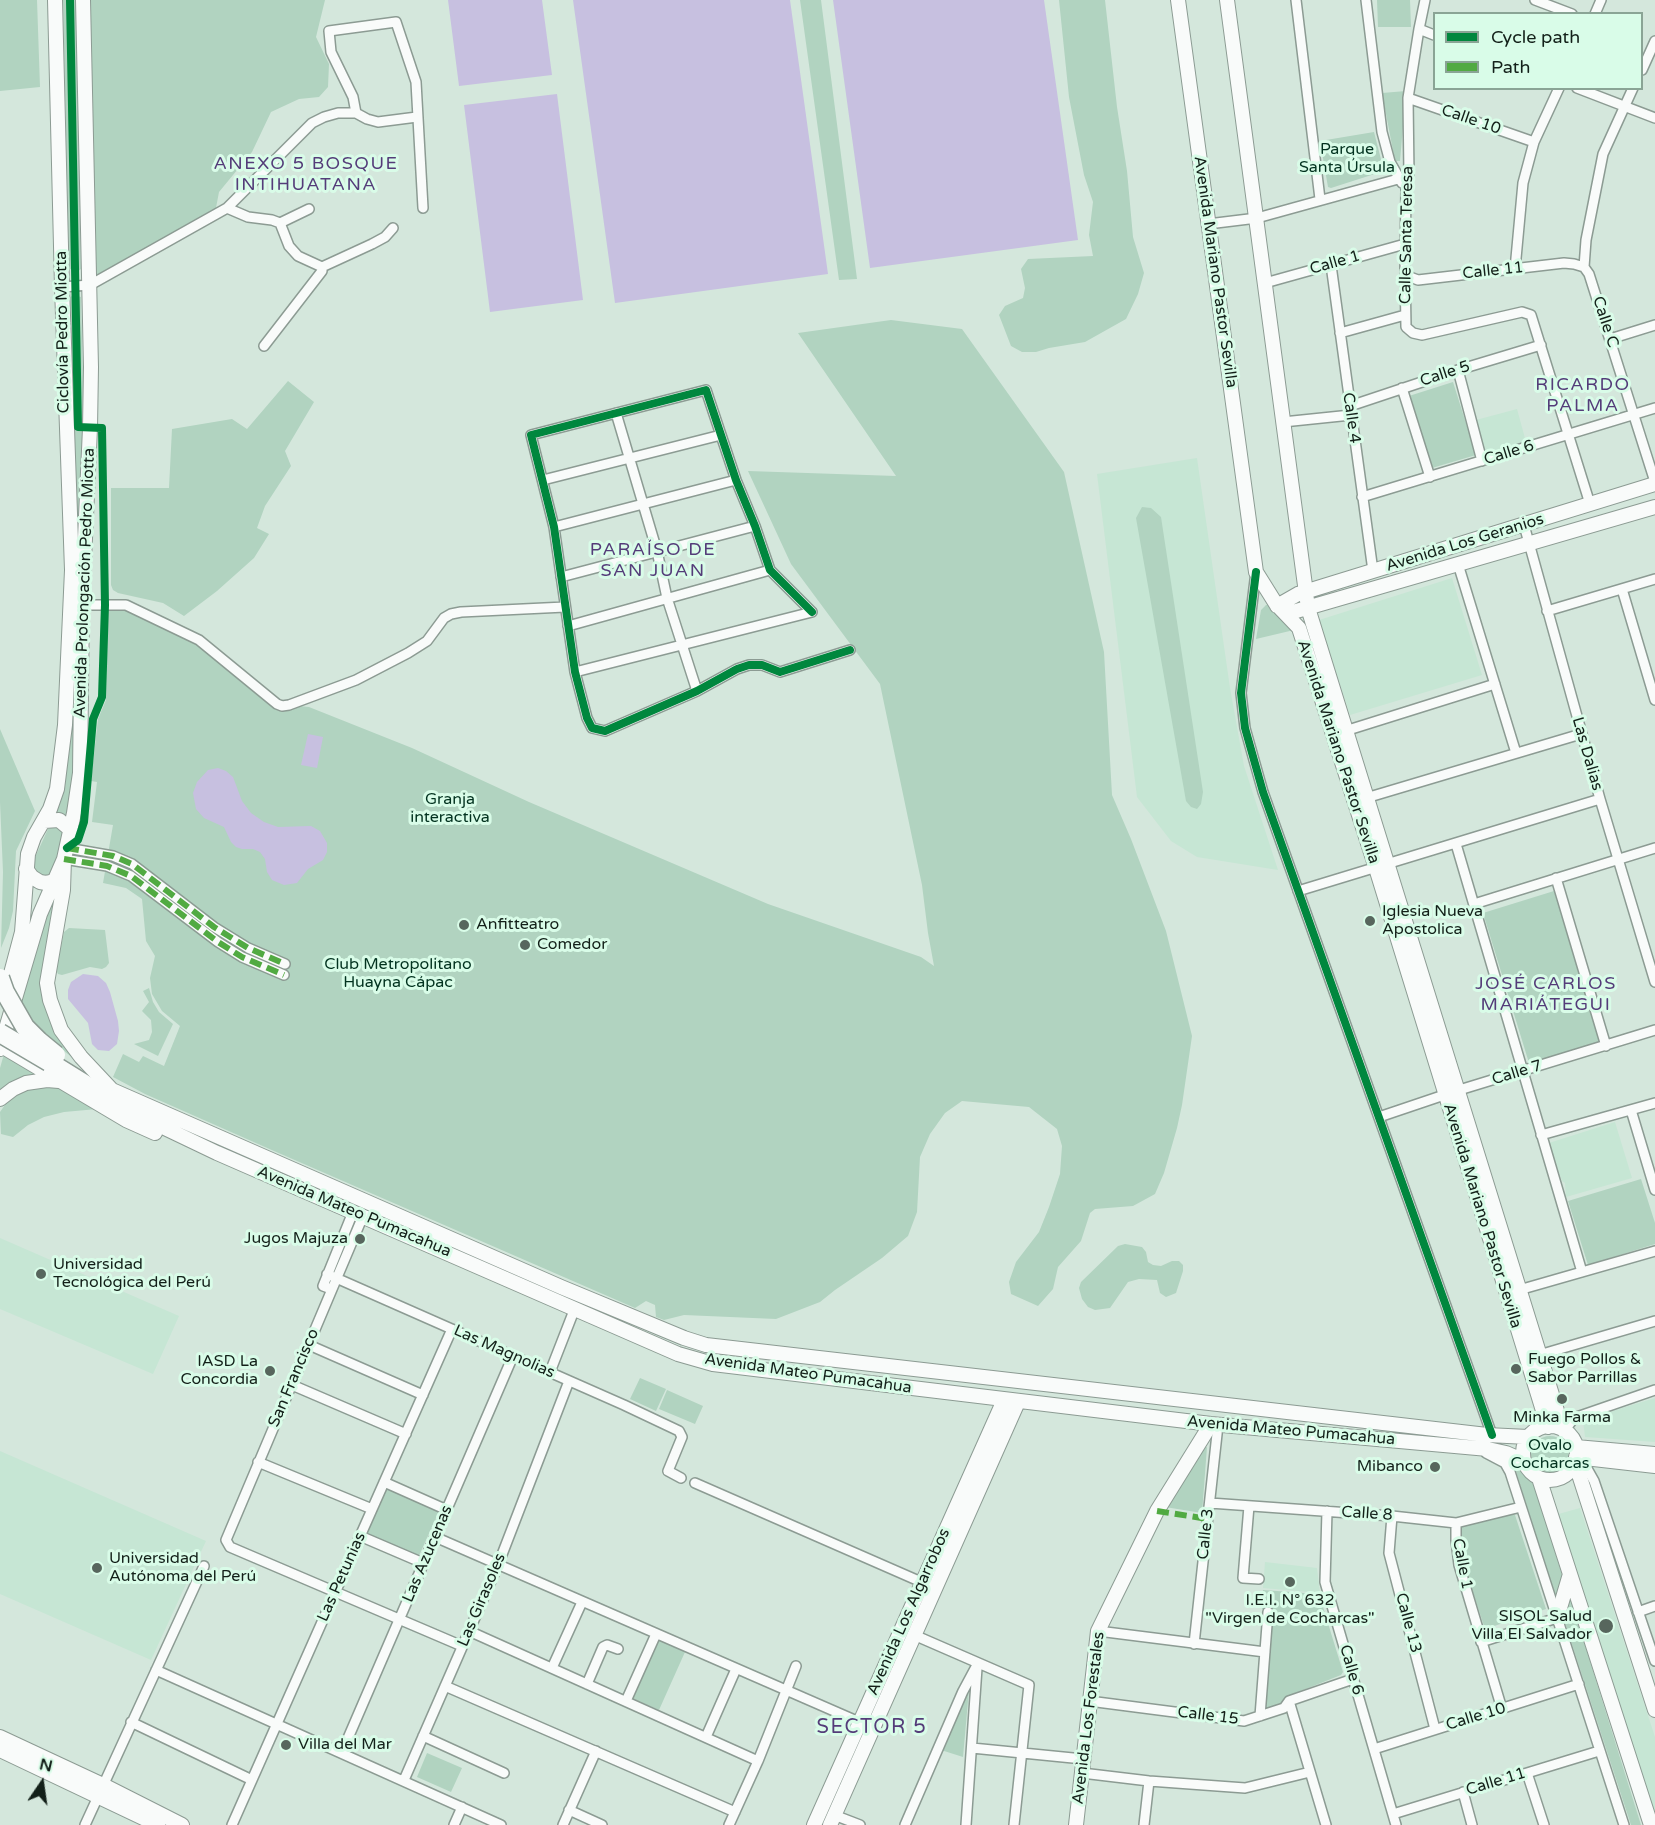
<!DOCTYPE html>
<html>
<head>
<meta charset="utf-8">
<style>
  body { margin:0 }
  #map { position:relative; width:1655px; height:1825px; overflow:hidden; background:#d4e7dc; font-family:"Varela Round",sans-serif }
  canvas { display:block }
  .legend { position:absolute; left:1433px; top:12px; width:210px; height:78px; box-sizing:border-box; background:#d9fce8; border:2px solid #8aa495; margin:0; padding:8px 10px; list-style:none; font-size:18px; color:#132019 }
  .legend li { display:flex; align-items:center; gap:12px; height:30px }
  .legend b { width:30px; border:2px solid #8aa495 }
  .north { position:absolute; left:12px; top:1753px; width:60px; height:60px; -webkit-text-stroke:4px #d9fce8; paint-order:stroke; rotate:13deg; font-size:16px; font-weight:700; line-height:24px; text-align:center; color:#132019 }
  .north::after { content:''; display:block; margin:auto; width:21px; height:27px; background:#132019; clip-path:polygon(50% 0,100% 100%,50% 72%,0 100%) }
</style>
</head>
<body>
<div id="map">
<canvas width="1655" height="1825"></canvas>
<ul class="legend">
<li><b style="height:8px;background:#00873e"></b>Cycle path</li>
<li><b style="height:8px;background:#51aa42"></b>Path</li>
</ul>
<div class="north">N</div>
</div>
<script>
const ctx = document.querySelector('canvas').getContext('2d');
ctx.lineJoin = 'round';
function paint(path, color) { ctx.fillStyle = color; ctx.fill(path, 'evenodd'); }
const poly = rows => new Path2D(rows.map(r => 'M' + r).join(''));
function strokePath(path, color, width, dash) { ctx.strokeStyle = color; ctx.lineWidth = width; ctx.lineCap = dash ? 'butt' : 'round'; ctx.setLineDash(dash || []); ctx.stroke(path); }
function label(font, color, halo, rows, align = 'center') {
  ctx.font = font + ' "Varela Round",sans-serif'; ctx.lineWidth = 6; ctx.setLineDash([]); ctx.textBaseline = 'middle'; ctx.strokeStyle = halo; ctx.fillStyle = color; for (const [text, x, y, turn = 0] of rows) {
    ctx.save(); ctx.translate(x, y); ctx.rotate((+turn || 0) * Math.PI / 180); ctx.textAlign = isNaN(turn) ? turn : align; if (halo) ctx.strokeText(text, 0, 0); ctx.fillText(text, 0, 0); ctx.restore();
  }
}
const built = poly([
  [1517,409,1526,442,1485,453,1476,420],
  [1197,458,1230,688,1244,766,1278,870,1197,857,1171,841,1137,797,1097,474],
  [1452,578,1482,675,1350,715,1319,620],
  [1615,1122,1632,1178,1566,1197,1565,1183,1562,1181,1549,1143],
  [0,1238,179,1316,153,1374,0,1309],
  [1655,1398,1655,1442,1585,1437,1583,1420],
  [0,1451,206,1541,151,1660,0,1594],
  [1580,1508,1655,1737,1655,1814,1555,1515],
  [1265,1562,1317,1568,1320,1593,1263,1588]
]);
const green = poly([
  [0,0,37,0,40,87,0,91],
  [63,0,76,0,81,269,76,273,69,268],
  [90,0,325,0,316,37,329,64,328,87,319,97,299,99,271,112,252,152,219,192,215,213,95,278],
  [800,0,821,0,857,279,839,280],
  [1059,0,1105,0,1117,107,1127,171,1133,237,1144,273,1138,294,1126,319,1085,342,1049,348,1036,352,1022,352,1011,346,999,315,1005,306,1023,298,1025,288,1021,269,1028,259,1093,256,1089,235,1093,202,1084,175,1069,97],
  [1377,0,1410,0,1411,27,1378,27],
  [1406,91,1400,161,1395,161,1382,93],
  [1374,132,1384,171,1331,188,1328,187,1320,141],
  [74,295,81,297,84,424,77,594,70,297],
  [891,320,962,329,1064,472,1104,652,1112,795,1131,839,1166,931,1192,1036,1182,1105,1177,1128,1164,1173,1155,1194,1133,1206,1095,1209,1090,1213,1081,1241,1058,1267,1053,1289,1038,1306,1011,1294,1009,1282,1016,1262,1039,1232,1049,1207,1060,1174,1062,1146,1057,1129,1029,1107,962,1101,945,1113,930,1134,920,1157,917,1212,908,1236,882,1258,835,1290,820,1302,776,1319,684,1315,664,1320,656,1317,655,1305,646,1301,635,1308,274,1151,145,1094,113,1077,123,1054,139,1062,143,1056,164,1066,180,1026,162,1011,152,994,150,978,155,956,146,941,142,899,126,888,103,883,113,825,92,822,97,782,91,781,98,719,106,700,107,608,124,609,195,642,270,703,309,707,412,748,529,802,768,904,921,957,934,966,928,933,922,885,880,684,791,564,748,471,896,476,798,333],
  [288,381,314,402,285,451,291,466,265,506,257,528,269,534,254,558,217,591,184,616,163,603,118,593,113,590,111,585,111,488,169,488,172,429,232,419,247,429],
  [1453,382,1476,455,1432,468,1409,396],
  [1142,507,1151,508,1161,517,1203,792,1201,804,1197,809,1191,807,1186,801,1136,518],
  [1266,605,1269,605,1294,630,1256,639,1261,610],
  [76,644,74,774,69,817,56,813,65,788,70,703],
  [0,729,35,811,16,851,13,911,9,928,1,948,3,872,0,802],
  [56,826,62,829,65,838,52,873,42,877,36,874,32,864,48,829],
  [1554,891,1600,1042,1529,1063,1483,913],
  [50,905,53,907,43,977,74,1059,33,1026,19,999],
  [69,928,105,930,109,963,106,967,102,969,90,967,62,975,58,974,56,970,64,932],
  [149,988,153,1002,159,1012,173,1024,158,1056,134,1044,149,1040,152,1032,151,1020,142,1011,149,1002,143,991],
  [4,1054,42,1075,0,1091,0,1068],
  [47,1085,63,1088,97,1109,64,1112,44,1117,28,1125,13,1137,1,1134,0,1112,9,1099,34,1086],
  [1641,1179,1655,1223,1655,1244,1588,1265,1568,1201],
  [1125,1244,1142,1247,1146,1252,1148,1262,1153,1265,1161,1266,1172,1261,1179,1261,1183,1265,1183,1271,1176,1293,1166,1297,1160,1293,1157,1280,1139,1279,1128,1282,1110,1308,1095,1310,1088,1307,1082,1299,1079,1288,1081,1282,1118,1246],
  [640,1378,666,1389,656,1411,630,1399],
  [667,1390,703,1406,695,1424,659,1409],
  '1531 1455a19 19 0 1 1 38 0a19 19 0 1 1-38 0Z',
  [1207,1447,1202,1513,1165,1507,1202,1448],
  [1514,1465,1529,1477,1535,1486,1562,1575,1557,1604],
  [387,1486,440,1509,418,1558,365,1535],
  [1509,1512,1515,1515,1546,1609,1485,1629,1463,1562,1460,1526],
  [1263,1590,1319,1594,1343,1672,1341,1675,1288,1696,1282,1706,1266,1709,1273,1610,1262,1609],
  [1570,1597,1641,1825,1631,1825,1564,1620],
  [656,1638,685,1652,659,1710,629,1697],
  [969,1690,963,1757,941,1750],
  [427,1753,462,1768,451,1792,417,1777]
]);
const water = poly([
  [448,0,542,0,552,75,459,86],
  [573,0,790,0,828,274,615,303],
  [833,0,1044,0,1078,240,870,268],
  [557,94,583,300,490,312,464,105],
  [308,734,323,737,317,768,301,765],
  [218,768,226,771,233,777,242,801,251,813,264,822,278,827,311,826,320,831,327,843,327,852,323,860,308,869,297,883,284,885,272,880,267,872,265,859,260,852,253,849,242,849,236,847,231,842,224,827,204,818,196,809,193,793,197,782,208,770],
  [83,974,98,976,106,983,110,992,118,1021,119,1031,117,1044,109,1051,98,1050,92,1044,88,1023,68,999,68,990,71,982]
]);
const street = poly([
  [1296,0,1320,199],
  [1366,0,1382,132,1390,162,1402,183],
  [1425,0,1419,29,1408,98,1409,176,1406,190,1405,270,1406,327,1413,333,1422,335,1522,312,1531,315,1590,504],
  [1535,0,1572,14],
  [1595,14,1601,0],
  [1419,29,1434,35],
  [1642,70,1655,41],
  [1577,88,1655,118],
  [1408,98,1534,142],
  [356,113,353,97,331,52,329,31,396,22,416,82,423,208],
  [227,208,248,217,272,220,280,223,289,246,298,256,322,267],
  [280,223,309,209],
  [1208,224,1257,218,1409,176],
  [1331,265,1373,571],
  [1584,267,1589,274,1655,482],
  [1584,267,1586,240,1603,154,1633,88],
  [1515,269,1523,183,1534,142,1559,88],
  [1405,270,1410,277,1418,280,1564,263,1574,264,1584,267],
  [1265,283,1405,244],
  [62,287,90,285,227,208,312,123,324,117,338,113,356,113,367,119,378,122,417,117],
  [1340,333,1405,315],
  [1610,339,1655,325],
  [264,346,322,271,322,267,372,244,385,237,393,228],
  [1458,370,1482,461],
  [1402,388,1430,477],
  [1350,406,1458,370,1541,345],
  [616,413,657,551,667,598,697,691],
  [1283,422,1351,415],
  [543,480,721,435],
  [1362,497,1655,408],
  [1524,525,1600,799,1655,982],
  [554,527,736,480],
  [1458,564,1516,753],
  [1256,572,1241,693,1245,728,1263,792,1492,1435],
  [561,577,755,526],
  [1622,589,1655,700],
  [82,605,126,605,199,640,277,704,282,706,289,705,356,680,408,653,427,641,444,618,451,614,461,612,565,607],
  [1547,611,1655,579],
  [812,612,770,570,755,526,736,480,706,390,531,435,554,527,575,672,587,718,592,728,605,731,697,691,737,669,749,665,762,665,780,672,850,650],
  [568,626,770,570],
  [575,672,812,612],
  [1345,731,1495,684],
  [1366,798,1581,734],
  [1456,844,1582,1272],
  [67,848,113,856,132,864,214,927,248,948,285,964],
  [64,859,107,866,131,876,218,942,242,957,284,975],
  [1556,878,1606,1046],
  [1298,891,1600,799],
  [1474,904,1655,848],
  [1631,1110,1655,1190],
  [1379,1117,1456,1091,1655,1030],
  [1541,1135,1655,1103],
  [363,1216,226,1540,230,1547,462,1646],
  [327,1274,624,1405,679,1431,682,1437,668,1471,681,1478],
  [331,1289,323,1286,353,1212],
  [1519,1290,1655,1251],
  [309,1345,423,1395],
  [1539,1355,1655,1321],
  [550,1372,575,1308],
  [292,1385,406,1434],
  [1564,1431,1574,1418,1655,1390],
  [1486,1453,1505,1463,1510,1472,1624,1825],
  [1576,1459,1585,1465,1594,1481,1655,1661],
  [258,1462,372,1509],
  [384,1482,447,1510],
  [695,1483,935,1588],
  [1210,1503,1392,1516,1456,1523,1521,1507],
  [1249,1506,1243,1578,1259,1579],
  [1327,1511,1325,1582,1396,1825],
  [1392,1516,1389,1553,1435,1729],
  [1456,1523,1456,1540,1459,1565,1502,1709],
  [360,1536,423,1563],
  [435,1537,873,1728],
  [1638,1612,1655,1606],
  [469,1631,758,1761],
  [1098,1631,1265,1652],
  [914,1635,1029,1685,1014,1825],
  [1481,1642,1557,1618],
  [1194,1644,1218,1425],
  [552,1668,582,1602],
  [156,1670,501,1825],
  [587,1684,603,1647,607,1645,618,1649],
  [445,1686,735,1812],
  [626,1701,656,1634],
  [1089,1701,1244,1721,1284,1708,1289,1701,1353,1679],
  [1289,1701,1326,1825],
  [1260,1716,1268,1612],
  [131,1722,252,1780],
  [423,1736,504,1773],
  [706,1737,736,1669],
  [972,1748,1083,1759],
  [1374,1749,1579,1684],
  [342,1752,513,1356],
  [1082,1773,1149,1781,1245,1788,1310,1772],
  [1527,1773,1544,1825],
  [404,1780,498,1565,569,1381],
  [1463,1792,1472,1825],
  [569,1810,602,1825],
  [1393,1814,1599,1751],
  [834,1815,860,1825],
  [85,1825,204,1566],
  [232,1825,452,1329],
  [454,1825,462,1807],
  [563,1825,596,1751],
  [729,1825,758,1761,796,1666],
  [905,1825,963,1691,978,1663],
  [966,1825,977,1668],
  [1144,1825,1149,1781]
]);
const secondary = poly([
  [1178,0,1256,572,1276,604,1299,628,1376,868,1548,1427],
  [1227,0,1308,608,1563,1430],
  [1277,606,1298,594,1655,484],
  [1286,614,1655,507],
  [44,821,59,820,71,830],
  [64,859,63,890,47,983,50,1000,61,1030,81,1057,112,1090,561,1287,684,1338,706,1345,1487,1435,1528,1437],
  [26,869,32,877,40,882,46,883,54,881],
  [5,996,22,932,28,854,34,837,50,809,57,789,65,725,72,570,62,287,55,0],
  [0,1045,126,1120,155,1133],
  [0,1049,40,914,64,859,74,813,80,773,82,605,90,428,91,367,83,0],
  [107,1098,148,1120,217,1153,678,1354,713,1364,1211,1424,1488,1449,1506,1453,1524,1461],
  [0,1099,13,1089,26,1083,47,1080,59,1081],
  '1523 1453a27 27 0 1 1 54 0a27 27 0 1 1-54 0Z',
  [1576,1447,1655,1454],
  [1576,1457,1655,1466],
  [1575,1462,1655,1710],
  [1539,1478,1651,1825],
  [1557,1618,1570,1574],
  [0,1737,103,1785,182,1825],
  [0,1750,158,1825],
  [814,1825,1004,1400],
  [830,1825,1018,1402],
  [1076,1825,1098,1631,1157,1511,1211,1424]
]);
const highway = poly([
  [49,1062,107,1098]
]);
const highwayBridge = poly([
  [0,978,5,992,25,1027,39,1041,56,1055],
  [0,1033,49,1062]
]);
const quiet = poly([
  [67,848,113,856,132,864,214,927,248,948,285,964],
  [64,859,107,866,131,876,218,942,242,957,284,975],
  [1157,1511,1208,1519]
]);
const cycleway = poly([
  [1256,572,1241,693,1245,728,1263,792,1492,1435],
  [812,612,770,570,755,526,736,480,706,390,531,435,554,527,575,672,587,718,592,728,605,731,697,691,737,669,749,665,762,665,780,672,850,650],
  [67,848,78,840,84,822,93,719,102,697,105,605,102,428,78,427,70,0]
]);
const markers = [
  [1370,921,6,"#57665d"],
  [464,925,6,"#57665d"],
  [525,945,6,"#57665d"],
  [360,1239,6,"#57665d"],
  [41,1274,6,"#57665d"],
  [1516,1369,6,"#57665d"],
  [270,1371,6,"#57665d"],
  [1562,1399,6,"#57665d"],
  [1435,1467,6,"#57665d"],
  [97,1568,6,"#57665d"],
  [1290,1582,6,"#57665d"],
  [1606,1626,8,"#57665d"],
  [286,1745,6,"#57665d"]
];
const streetNames = [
  ["Calle 10",1471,120,19],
  ["Calle Santa Teresa",1407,235,-89],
  ["Calle 1",1335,263,-16],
  ["Calle 11",1493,271,-6],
  ["Avenida Mariano Pastor Sevilla",1215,272,82],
  ["Calle C",1605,322,72],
  ["Ciclovía Pedro Miotta",63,332,-91],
  ["Calle 5",1445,374,-18],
  ["Calle 4",1351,418,82],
  ["Calle 6",1509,453,-17],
  ["Avenida Los Geranios",1465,543,-17],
  ["Avenida Prolongación Pedro Miotta",85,583,-88],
  ["Avenida Mariano Pastor Sevilla",1338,752,72],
  ["Las Dalias",1587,754,74],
  ["Calle 7",1517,1073,-17],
  ["Avenida Mateo Pumacahua",354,1212,23],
  ["Avenida Mariano Pastor Sevilla",1482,1216,73],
  ["Las Magnolias",504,1352,24],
  ["Avenida Mateo Pumacahua",808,1374,8],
  ["San Francisco",294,1378,-67],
  ["Avenida Mateo Pumacahua",1291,1431,5],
  ["Calle 8",1367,1514,4],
  ["Calle 3",1206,1534,-84],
  ["Las Azucenas",428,1554,-67],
  ["Calle 1",1462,1564,79],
  ["Las Petunias",342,1577,-66],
  ["Las Girasoles",482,1600,-67],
  ["Avenida Los Algarrobos",909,1612,-66],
  ["Calle 13",1408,1623,75],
  ["Calle 6",1351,1670,74],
  ["Calle 15",1208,1716,7],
  ["Calle 10",1476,1717,-17],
  ["Avenida Los Forestales",1089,1718,-83],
  ["Calle 11",1496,1782,-17]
];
const parkNames = [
  ["Parque",1347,150],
  ["Santa Úrsula",1347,168],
  ["Granja",450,800],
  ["interactiva",450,818],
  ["Club Metropolitano",398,965],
  ["Huayna Cápac",398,983],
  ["Ovalo",1550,1446],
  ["Cocharcas",1550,1464]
];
const poiNames = [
  ["Iglesia Nueva",1382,912],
  ["Apostolica",1382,930],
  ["Anfitteatro",476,925],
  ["Comedor",537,945],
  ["Jugos Majuza",348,1239,"right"],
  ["Universidad",53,1265],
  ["Tecnológica del Perú",53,1283],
  ["Fuego Pollos &",1528,1360],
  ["Sabor Parrillas",1528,1378],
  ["IASD La",258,1362,"right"],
  ["Concordia",258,1380,"right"],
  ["Minka Farma",1562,1418,"center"],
  ["Mibanco",1423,1467,"right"],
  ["Universidad",109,1559],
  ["Autónoma del Perú",109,1577],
  ["I.E.I. N° 632",1290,1601,"center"],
  ["\"Virgen de Cocharcas\"",1290,1619,"center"],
  ["SISOL Salud",1592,1617,"right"],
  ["Villa El Salvador",1592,1635,"right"],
  ["Villa del Mar",298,1745]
];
const neighbourhoodNames = [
  ["ANEXO 5 BOSQUE",306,164],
  ["INTIHUATANA",306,185],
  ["RICARDO",1583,385],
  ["PALMA",1583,406],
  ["PARAÍSO DE",653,550],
  ["SAN JUAN",653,571],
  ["JOSÉ CARLOS",1546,984],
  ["MARIÁTEGUI",1546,1005]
];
const quarterNames = [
  ["SECTOR 5",872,1728]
];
paint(built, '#c6e6d4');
paint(green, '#b1d3c0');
paint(water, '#c7c0e0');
strokePath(street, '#8c9b93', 12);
strokePath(secondary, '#8c9b93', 16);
strokePath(highway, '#8c9b93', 21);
strokePath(street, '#f9fbfa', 9);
strokePath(secondary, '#f9fbfa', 14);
strokePath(highway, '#f9fbfa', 18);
strokePath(highwayBridge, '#8c9b93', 21, []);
strokePath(highwayBridge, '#f9fbfa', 18);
strokePath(quiet, '#51aa42', 6, [12, 6]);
strokePath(cycleway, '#00873e', 8);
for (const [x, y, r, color] of markers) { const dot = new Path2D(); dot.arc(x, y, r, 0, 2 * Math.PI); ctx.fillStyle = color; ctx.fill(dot); strokePath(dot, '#d9fce8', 2); }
label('16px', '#132019', '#d9fce8', streetNames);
label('16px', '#02321f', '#d9fce8', parkNames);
label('16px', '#132019', '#d9fce8', poiNames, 'left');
ctx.letterSpacing = '1.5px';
label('18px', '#543c79', '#d9fce8', neighbourhoodNames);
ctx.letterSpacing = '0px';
ctx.letterSpacing = '1.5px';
label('20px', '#543c79', '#d9fce8', quarterNames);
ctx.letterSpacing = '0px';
</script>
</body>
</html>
